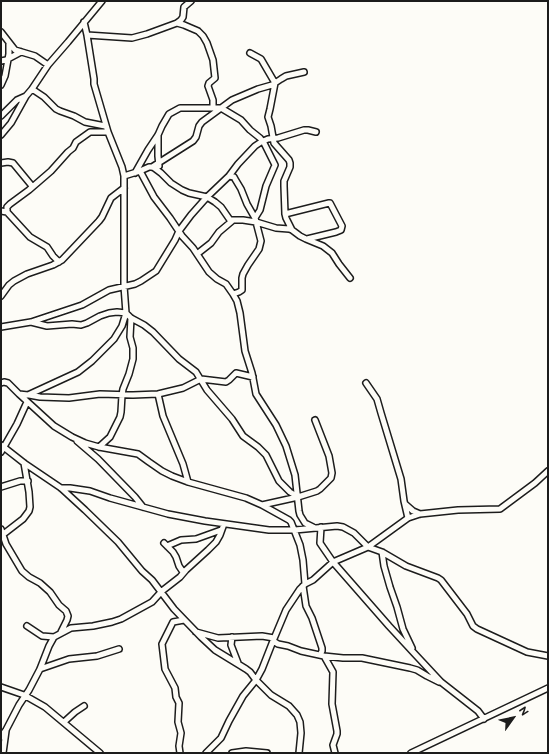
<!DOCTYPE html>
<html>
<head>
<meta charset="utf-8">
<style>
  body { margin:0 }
  #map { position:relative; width:549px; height:754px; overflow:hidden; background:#fdfcf7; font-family:"Balsamiq Sans",sans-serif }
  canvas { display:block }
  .frame { position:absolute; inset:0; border:2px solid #1c1c1c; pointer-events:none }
  .north { position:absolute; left:493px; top:698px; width:40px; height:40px; -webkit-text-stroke:3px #fdfcf7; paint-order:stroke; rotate:57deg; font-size:11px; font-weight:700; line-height:16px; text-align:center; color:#1c1c1c }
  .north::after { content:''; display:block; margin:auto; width:14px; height:18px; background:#1c1c1c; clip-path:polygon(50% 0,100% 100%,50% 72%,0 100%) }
</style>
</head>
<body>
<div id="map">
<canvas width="549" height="754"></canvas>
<div class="frame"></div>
<div class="north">N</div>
</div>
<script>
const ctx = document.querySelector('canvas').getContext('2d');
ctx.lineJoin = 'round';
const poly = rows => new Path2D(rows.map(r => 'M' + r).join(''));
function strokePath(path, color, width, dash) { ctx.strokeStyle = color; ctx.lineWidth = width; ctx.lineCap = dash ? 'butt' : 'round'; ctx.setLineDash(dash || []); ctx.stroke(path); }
const minor = poly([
  [177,23,181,20,183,17,184,7,191,1],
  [1,32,15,50,35,56,48,65],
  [87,35,132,38,147,34,177,23,184,25,198,31,203,36,207,43,213,60,215,78,209,83,208,86,213,100,213,108],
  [250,53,261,59,275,83,270,109,268,117,271,126,274,143,289,160,290,163,290,167,284,181,284,186,285,214,286,218,292,230],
  [1,61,6,60,21,52],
  [1,85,5,76,9,54,9,44],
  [32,89,44,97,56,109,60,111,74,116,85,122,105,126],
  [1,116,17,100,26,96],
  [1,135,11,123,26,96,32,89,48,65,68,42,102,1],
  [158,135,158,156,159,166],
  [1,163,8,162,13,163,32,186],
  [152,167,193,141,196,137,199,126,202,122,232,100,258,89,272,85,281,79,286,76,304,72],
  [140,171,154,197,170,218,182,236,193,248,209,272,217,279,226,284,233,294,237,301,240,313,245,351,252,373,256,394,276,425,286,446,295,475,299,511,300,515,305,523,313,527],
  [135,173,148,150,158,135,162,126,169,114,180,108,221,108,241,120,250,130,260,138,264,143,275,165,266,186,260,210,255,218],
  [124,176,140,171,149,167,153,167,161,173,171,183,182,190,189,193,207,197,215,202,221,207,230,220,243,220,256,222,276,228,289,229,292,230,300,236,306,239,323,246,332,253,339,264,350,278],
  [229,176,234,177,235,179,241,189,247,204,255,218,261,241,259,249,248,265,243,274,242,278,242,290,239,292,233,294],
  [1,211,7,212,30,237,47,247,53,256,59,262],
  [7,212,7,207,10,204,29,190,51,171,68,152,73,148,76,142,90,132,108,132],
  [285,214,329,203,330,203,342,226,341,230,336,232,307,239],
  [197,254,211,243,219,232,232,221],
  [1,296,9,285,14,281,27,274,53,265,62,260,99,221,102,217,111,198,124,188],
  [31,322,47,326,72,324,81,325,87,323,100,316,109,313,117,312,126,313,131,318,144,325,153,332,179,359,196,372,207,390,232,419,243,436,258,447,266,455,279,481,290,492,298,497],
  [1,327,31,322,82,305,109,290,135,284,141,281,156,271,175,240,179,231,191,215,207,197,229,176,238,164,255,146,261,142,268,139,278,138,304,130,308,130,316,132],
  [1,383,4,382,8,383,19,394,28,395,78,372,92,361,114,339,122,326,126,313,124,286,124,176,122,167,108,132,94,84,94,79,87,35,84,22],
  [366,383,377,399,381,413,401,479,404,501,408,518],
  [19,394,54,426,72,437,85,443,99,447,138,454,149,462,162,471,172,476,188,482,246,498,262,505,289,520,291,522,300,545,303,560,305,584],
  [158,394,163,416,183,464,188,482],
  [29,395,40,397,69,398,100,394,133,395,158,394,183,388,201,379,226,382,229,380,236,373,253,377],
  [77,441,98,459,135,497,143,507],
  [1,445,24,463,61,488,85,510,118,542,142,571,152,580,174,609,201,637,215,650,246,669,250,672,256,680,271,695,289,706,297,715,300,722,301,733,299,753],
  [99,447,110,437,120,417,121,412,122,395,123,389,129,374,133,359,133,348,130,337,131,318],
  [1,452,17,424,27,402],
  [1,487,20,481,28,481],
  [61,488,70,488,90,491,110,498,168,514,205,521,269,530,295,530,337,526,343,527,354,533,368,547,382,552,406,566,438,578,441,580,467,614,473,626,477,629,527,652,548,656],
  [405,504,413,511,420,514],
  [262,505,298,497,317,491,320,489,331,478,332,473,329,456,315,420],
  [321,527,320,543,333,562,389,626,413,652,441,682,478,711,484,719],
  [1,529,6,544,22,571,29,577,40,583,50,592,59,605,66,611,68,616,67,620,61,632],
  [1,536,23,519,29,511,30,507,29,492,24,463],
  [164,543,173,552,176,557,179,566,183,572],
  [167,546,181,540,196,539,221,530],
  [382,552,384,566,390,587,397,607,403,629,412,648],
  [303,586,306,606,312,618,322,648,322,651,320,655],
  [27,626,42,636,54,637],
  [196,632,218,638,262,636,274,638],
  [232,637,231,645,238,663],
  [273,641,278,644,288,646,301,651,324,656,343,658,362,658,410,668,417,670,427,676,439,682],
  [324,656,333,672,332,704,337,731,337,734,333,745,335,753],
  [40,669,69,659,97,656,119,649],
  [1,687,24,695,45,707,100,753],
  [64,722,75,712,84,706],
  [1,737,6,730,19,705,29,690,40,669,49,646,54,637,71,628,93,626,112,622,121,619,152,602,162,591,180,577,186,570,208,550,216,542,220,535,224,524],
  [3,753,6,731],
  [180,753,179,746,181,733,178,722,179,703,176,697,175,688,165,669,162,644,173,622,184,620],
  [206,753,221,738,229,721,243,696,256,680,262,669,273,641,286,610,300,589,305,584,313,580,333,562,368,547,408,518,420,514,458,510,500,509,535,483,548,471],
  [232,753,246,751,267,753],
  [411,753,548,688]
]);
strokePath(minor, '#1c1c1c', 8);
strokePath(minor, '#fdfcf7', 5);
</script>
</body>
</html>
